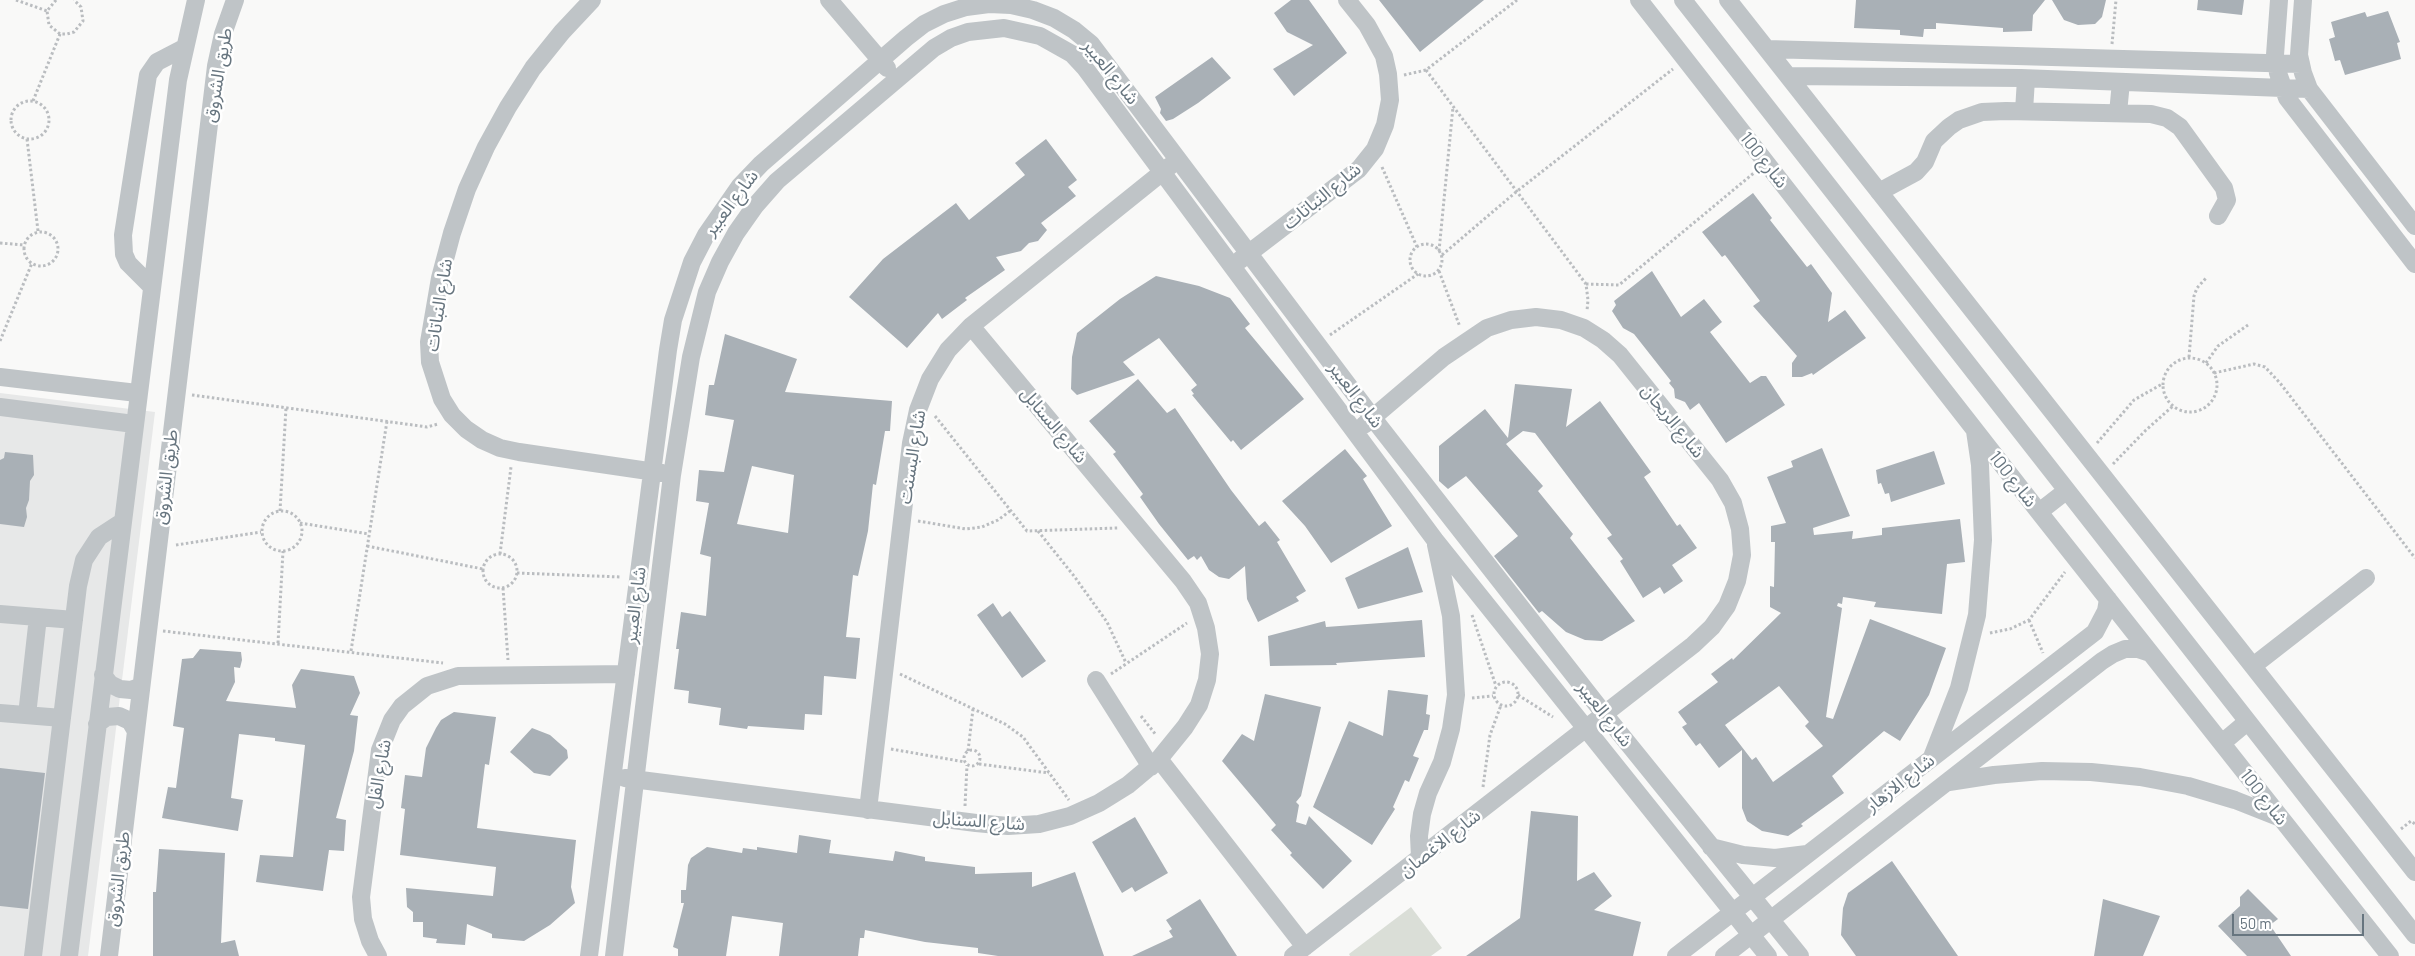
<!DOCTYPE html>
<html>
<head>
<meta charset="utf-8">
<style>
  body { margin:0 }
  #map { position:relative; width:2415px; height:956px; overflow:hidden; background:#f9f9f8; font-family:Barlow,sans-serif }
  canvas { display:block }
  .scale { position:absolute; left:2232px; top:914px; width:132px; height:22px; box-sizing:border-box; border:2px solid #67757f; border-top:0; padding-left:6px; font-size:15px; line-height:18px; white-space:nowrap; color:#67757f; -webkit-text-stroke:4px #fff; paint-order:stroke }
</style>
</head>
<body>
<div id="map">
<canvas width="2415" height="956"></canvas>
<div class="scale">50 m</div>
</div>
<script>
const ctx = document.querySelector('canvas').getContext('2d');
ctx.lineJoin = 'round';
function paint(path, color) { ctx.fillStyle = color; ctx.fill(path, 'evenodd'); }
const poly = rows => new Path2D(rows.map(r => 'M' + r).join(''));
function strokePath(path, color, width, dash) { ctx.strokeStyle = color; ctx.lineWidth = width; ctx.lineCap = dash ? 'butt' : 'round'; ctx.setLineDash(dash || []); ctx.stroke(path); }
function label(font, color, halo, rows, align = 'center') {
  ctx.font = font + ' Barlow,"Noto Sans Arabic",sans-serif'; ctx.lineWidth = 5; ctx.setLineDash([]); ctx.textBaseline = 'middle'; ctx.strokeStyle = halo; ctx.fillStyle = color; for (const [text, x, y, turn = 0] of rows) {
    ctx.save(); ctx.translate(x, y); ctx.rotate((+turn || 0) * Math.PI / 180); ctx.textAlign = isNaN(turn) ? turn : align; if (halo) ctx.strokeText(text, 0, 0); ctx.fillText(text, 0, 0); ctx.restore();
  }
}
const built = poly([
  [0,393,155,412,88,956,0,956]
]);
const green = poly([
  [1411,907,1442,948,1431,956,1350,956,1349,954]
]);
const building = poly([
  [1291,0,1309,0,1347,53,1294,96,1273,69,1313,45,1287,32,1274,13],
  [1379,0,1484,0,1420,52],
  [1856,0,2045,0,2033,15,2032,31,2003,32,2003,28,1936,23,1936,29,1924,29,1923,37,1900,35,1900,30,1854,28],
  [2052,0,2106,0,2102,17,2095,24,2078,25,2064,20],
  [2198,0,2244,0,2242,15,2197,10],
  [2388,11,2400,42,2397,43,2401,59,2345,75,2340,60,2335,61,2329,39,2335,37,2331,22,2365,12,2367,17],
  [1212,57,1231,78,1198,103,1173,119,1166,121,1160,113,1161,109,1155,97],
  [1046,139,1077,180,1068,187,1076,196,1041,223,1047,230,1038,241,1029,243,1021,251,996,257,1005,270,965,298,967,300,942,319,938,313,907,348,849,297,883,259,956,203,969,220,1025,175,1015,163],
  [1753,193,1772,218,1770,220,1807,267,1811,264,1832,293,1828,322,1845,310,1866,338,1813,375,1812,373,1802,377,1792,377,1792,363,1797,356,1753,306,1760,301,1725,255,1722,257,1702,232],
  [1652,271,1681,317,1704,299,1722,322,1710,332,1750,383,1761,376,1766,376,1785,405,1726,443,1699,403,1690,410,1685,402,1675,398,1674,389,1669,383,1671,381,1634,334,1623,328,1612,311,1616,305,1614,301],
  [1156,276,1199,286,1230,298,1250,324,1245,328,1304,399,1241,450,1233,440,1231,442,1192,395,1194,394,1191,390,1197,385,1159,338,1123,362,1135,375,1077,395,1071,389,1072,357,1077,333,1120,299],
  [725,334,797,359,785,392,892,401,890,431,885,431,876,485,873,484,868,531,858,576,853,575,846,637,860,638,856,679,824,676,822,715,805,714,804,730,748,726,747,729,719,725,721,708,688,703,689,691,674,689,679,649,676,649,681,612,706,616,711,557,700,554,709,503,696,501,699,470,724,472,734,420,705,415,709,385,714,385],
  [752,466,794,475,788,533,737,524],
  [1138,379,1167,413,1175,408,1231,490,1259,526,1265,521,1280,540,1277,542,1306,591,1296,597,1299,601,1258,622,1247,599,1245,566,1229,579,1219,577,1209,570,1201,556,1197,560,1194,556,1188,560,1159,524,1140,497,1143,494,1113,454,1116,452,1089,421],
  [1515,384,1572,389,1566,427,1600,401,1651,472,1644,477,1677,526,1680,524,1697,548,1672,565,1683,581,1664,594,1660,587,1643,598,1620,561,1623,559,1607,538,1612,535,1535,433,1523,431,1506,444,1543,486,1538,491,1573,534,1570,538,1635,621,1602,641,1585,640,1566,632,1542,611,1539,613,1494,556,1518,536,1466,476,1448,489,1439,481,1439,446,1485,409,1508,438],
  [1822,448,1850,516,1813,528,1814,535,1853,531,1852,539,1882,535,1882,528,1960,519,1965,562,1947,564,1942,614,1874,607,1876,602,1843,597,1842,604,1838,603,1837,606,1842,608,1826,717,1833,719,1870,619,1946,648,1929,695,1900,741,1884,731,1832,776,1844,793,1801,824,1803,826,1788,836,1762,831,1747,821,1742,808,1742,750,1719,768,1700,743,1696,746,1682,727,1687,724,1678,712,1718,682,1711,674,1732,658,1733,660,1781,613,1770,607,1770,586,1774,587,1775,542,1771,542,1771,526,1786,523,1767,477,1793,467,1791,461],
  [1779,686,1809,722,1805,726,1823,746,1773,782,1756,757,1752,760,1725,725],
  [1345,449,1367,476,1363,479,1392,526,1331,563,1305,526,1282,501],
  [1934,451,1945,484,1891,502,1889,493,1885,494,1881,483,1878,484,1876,470],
  [5,452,33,455,34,475,30,481,29,500,26,508,27,517,24,527,0,524,0,460,4,458],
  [1408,547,1423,592,1358,609,1345,578],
  [993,603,1002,617,1010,611,1046,661,1022,678,977,615],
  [1422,620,1425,657,1336,663,1337,665,1270,666,1268,636,1325,621,1326,627],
  [200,649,241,652,242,660,240,668,234,667,235,682,226,701,296,708,292,685,301,669,354,676,360,693,350,715,358,716,354,751,336,818,346,820,344,851,329,850,323,891,256,882,260,855,293,857,305,745,275,741,275,738,239,734,231,798,243,800,238,831,162,818,168,787,176,788,184,728,173,726,182,659,193,658],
  [1388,690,1428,695,1426,714,1430,715,1428,730,1424,730,1413,756,1419,758,1409,782,1405,780,1393,807,1395,809,1372,845,1313,807,1349,721,1383,736],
  [1265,694,1321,707,1301,796,1296,802,1299,805,1296,822,1306,825,1309,816,1352,861,1323,889,1290,855,1292,853,1271,830,1276,825,1222,761,1242,734,1254,741],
  [454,712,496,717,489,765,485,764,477,828,576,840,571,887,575,903,550,925,524,941,492,938,492,934,467,924,465,945,436,943,437,939,423,937,423,922,413,922,413,912,407,907,406,888,493,896,496,867,400,855,405,809,401,808,405,775,422,777,426,748,436,728,441,720],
  [532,728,550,735,567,750,568,758,550,776,534,773,510,752],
  [0,768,45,773,28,909,0,906],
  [1531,811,1578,816,1577,881,1594,872,1612,896,1594,910,1641,922,1633,956,1466,956,1520,918],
  [1135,817,1168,873,1135,892,1132,887,1122,893,1092,842],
  [799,835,831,840,829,853,893,861,895,851,925,857,925,861,975,867,975,874,1032,872,1032,887,1075,872,1104,956,998,956,978,953,978,948,925,942,865,930,864,938,860,938,858,956,779,956,783,923,732,916,726,956,678,956,678,949,673,947,684,903,681,903,681,890,686,890,688,865,691,858,707,847,742,853,743,848,757,850,757,847,797,853],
  [159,849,225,853,221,943,235,940,239,956,153,956,153,892,156,892],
  [1892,861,1958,956,1856,956,1841,935,1843,908,1848,893],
  [2248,889,2278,919,2270,925,2291,956,2247,956,2218,926,2240,906,2240,897],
  [1200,899,1237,956,1132,956,1173,937,1169,931,1172,929,1166,920],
  [2103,899,2160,916,2143,956,2094,956]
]);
const path = poly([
  [16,0,47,11],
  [56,0,47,11,49,25,60,34,67,34,74,32,83,21,81,7,74,0],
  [2112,44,2116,0],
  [1426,70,1586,284,1588,300,1587,311],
  [1404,75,1426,70,1517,0],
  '11 120a19 19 0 1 1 38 0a19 19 0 1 1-38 0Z',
  [33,101,60,34],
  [27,139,38,231],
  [1382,167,1417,247],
  '24 249a17 17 0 1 1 34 0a17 17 0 1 1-34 0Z',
  [0,243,24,245],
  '1410 260a16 16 0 1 1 32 0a16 16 0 1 1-32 0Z',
  [1439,251,1453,107],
  [1442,255,1516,192,1673,69],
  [1439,271,1460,327],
  [1586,284,1619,285,1755,172],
  [1330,335,1418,274],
  [0,341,32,263],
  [2189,357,2194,296,2197,288,2207,277],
  '2163 385a27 27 0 1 1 54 0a27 27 0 1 1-54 0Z',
  [2206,363,2218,346,2248,325],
  [2214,373,2254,364,2265,367,2280,383,2415,558],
  [192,395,413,425,427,427,438,424],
  [935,416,1027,531,1118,528],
  [2097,443,2134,400,2162,384],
  [2113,464,2146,430,2173,406],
  '262 531a20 20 0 1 1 40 0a20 20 0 1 1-40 0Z',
  [280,511,286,408],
  [918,521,966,529,982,527,998,520,1010,511],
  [300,523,369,534],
  [1038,531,1074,576,1107,622,1126,663],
  [176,545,261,532],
  [367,546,483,569],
  [500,554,511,467],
  '483 571a17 17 0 1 1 34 0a17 17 0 1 1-34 0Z',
  [517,573,621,577],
  [503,588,508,660],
  [1472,615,1496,686],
  [2029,620,2043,653],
  [163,631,443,663],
  [1990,633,2010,629,2029,620,2065,572],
  [278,643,283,551],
  [351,651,387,421],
  [900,674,1005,724,1023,737,1069,800],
  [1111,674,1187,623],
  '1494 694a12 12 0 1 1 24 0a12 12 0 1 1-24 0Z',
  [1518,695,1553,717],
  [1472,698,1493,696],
  [1141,716,1156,735],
  [891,749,965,762],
  '964 758a8 8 0 1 1 16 0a8 8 0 1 1-16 0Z',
  [968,751,973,709],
  [979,764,1049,773],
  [1483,787,1490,735,1501,705],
  [965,806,967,765],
  [2401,829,2411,821,2415,824]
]);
const minor = poly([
  [592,0,562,32,533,68,508,107,486,147,467,189,452,233,440,278,429,342,430,362,442,399,452,415,466,429,482,440,500,448,519,452,662,473],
  [829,0,887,68],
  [1639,0,2039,512,2390,956],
  [1683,0,2415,935],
  [1728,0,2415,872],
  [2279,0,2275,55,2278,73,2287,98,2415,264],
  [2303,0,2299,55,2303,73,2309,89,2415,226],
  [1767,49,2301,64],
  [1788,76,2021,78,2309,89],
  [2024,111,2026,79],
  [2118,113,2121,82],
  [1879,192,1916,172,1925,162,1934,141,1949,127,1959,120,1982,112,2006,111,2151,114,2167,118,2180,127,2224,188,2227,200,2218,216],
  [1240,260,1359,169,1375,149,1385,125,1390,100,1388,74,1384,56,1367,25,1347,0],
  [151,286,128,263,124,254,123,235,148,75,157,62,184,48],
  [0,377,137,393],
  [0,407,134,424],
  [2039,512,2066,491],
  [0,614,74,620],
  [2253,666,2366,578],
  [103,675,110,684,120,689,131,690,141,686],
  [1096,680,1151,767],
  [0,713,62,718],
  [27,715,38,617],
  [97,724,107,717,119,716,130,721,136,731],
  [2222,743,2247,722],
  [1932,757,1959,688,1977,615,1983,540,1980,465,1975,431],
  [1159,759,1305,947],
  [625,778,976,823,1008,826,1039,824,1070,816,1099,803,1128,785,1159,759,1185,727,1199,705,1207,680,1210,654,1206,628,1198,603,1183,581,971,326],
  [1949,782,1994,775,2042,771,2091,772,2140,777,2188,786,2235,800,2278,817],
  [868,810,911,443,918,410,930,379,948,350,971,326,1170,166],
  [1711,847,1743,855,1775,858,1807,854],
  [1420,858,1419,836,1422,814,1428,793,1442,762,1451,729,1456,695,1451,616,1436,545],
  [33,956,78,586,84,560,99,537,122,522],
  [69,956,178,80,196,0],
  [109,956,216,66,223,34,235,0],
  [378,956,370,941,363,919,361,897,380,750,392,720,402,706,427,686,458,676,626,674],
  [589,956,668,350,673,320,692,262,706,235,740,186,761,164,906,38,924,24,944,14,966,7,989,4,1011,5,1033,10,1054,18,1074,30,1091,44,1372,417,1605,715,1800,956],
  [614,956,672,475,691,357,707,292,720,262,736,233,755,206,777,181,934,48,951,38,968,32,1004,28,1040,36,1072,54,1085,68,1435,540,1768,956],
  [1293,956,1693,645,1712,627,1727,606,1737,581,1742,555,1740,529,1733,503,1720,480,1620,355,1603,340,1584,328,1561,320,1536,317,1511,320,1487,328,1444,357,1364,425],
  [1676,956,2095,632,2106,611,2108,599],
  [1724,956,2102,661,2113,654,2125,649,2138,649,2150,653]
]);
const streetNames = [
  ["شارع العبير",1111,72,51],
  ["طريق الشروق",218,75,-80],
  ["شارع 100",1764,160,52],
  ["شارع النباتات",1322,196,-39],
  ["شارع العبير",731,203,-53],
  ["شارع النباتات",439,305,-81],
  ["شارع العبير",1356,395,53],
  ["شارع الريحان",1673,421,51],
  ["شارع السنابل",1054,425,50],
  ["شارع البسنت",912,457,-81],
  ["طريق الشروق",166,477,-83],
  ["شارع 100",2013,479,52],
  ["شارع العبير",635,605,-83],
  ["شارع العبير",1605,714,52],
  ["شارع الفل",379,774,-80],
  ["شارع الازهار",1900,783,-38],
  ["شارع 100",2264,797,52],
  ["شارع السنابل",979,821,4],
  ["شارع الاغصان",1440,843,-38],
  ["طريق الشروق",118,879,-83]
];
paint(built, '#e7e8e8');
paint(green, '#daded7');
paint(building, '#a9b0b6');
strokePath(path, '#babdc0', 3, [2.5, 2.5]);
strokePath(minor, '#bfc4c7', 18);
label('18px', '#67757f', '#fff', streetNames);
</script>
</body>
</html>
